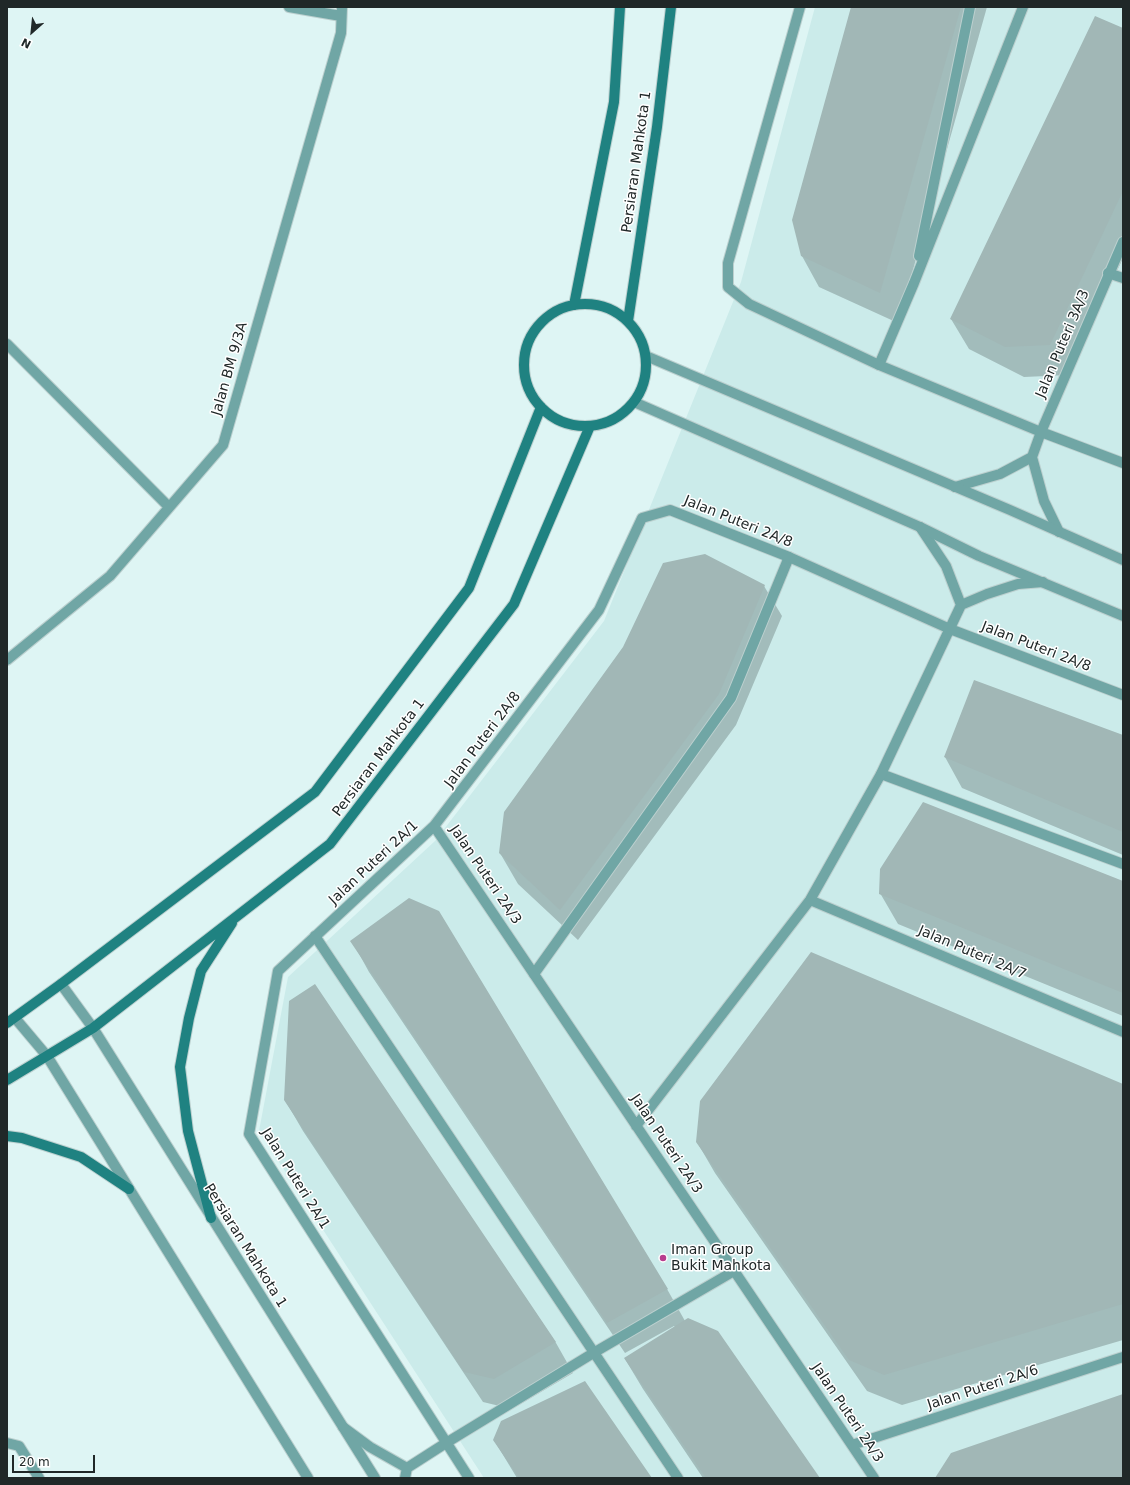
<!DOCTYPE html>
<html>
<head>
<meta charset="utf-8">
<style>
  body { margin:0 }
  #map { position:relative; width:1130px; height:1485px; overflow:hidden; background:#def5f4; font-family:"DejaVu Sans",sans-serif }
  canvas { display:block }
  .frame { position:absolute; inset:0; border:8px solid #202828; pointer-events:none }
  .north { position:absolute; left:12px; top:12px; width:40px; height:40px; -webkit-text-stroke:3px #fff; paint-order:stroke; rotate:207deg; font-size:11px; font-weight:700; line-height:16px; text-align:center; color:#202828 }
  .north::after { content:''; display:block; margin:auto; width:14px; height:18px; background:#202828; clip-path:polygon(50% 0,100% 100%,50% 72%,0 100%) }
  .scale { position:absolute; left:12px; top:1455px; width:83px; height:18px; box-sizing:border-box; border:2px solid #202828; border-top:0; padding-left:5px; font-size:12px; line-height:14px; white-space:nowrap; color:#202828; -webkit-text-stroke:3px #fff; paint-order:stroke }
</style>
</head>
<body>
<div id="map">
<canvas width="1130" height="1485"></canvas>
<div class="frame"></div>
<div class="north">N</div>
<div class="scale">20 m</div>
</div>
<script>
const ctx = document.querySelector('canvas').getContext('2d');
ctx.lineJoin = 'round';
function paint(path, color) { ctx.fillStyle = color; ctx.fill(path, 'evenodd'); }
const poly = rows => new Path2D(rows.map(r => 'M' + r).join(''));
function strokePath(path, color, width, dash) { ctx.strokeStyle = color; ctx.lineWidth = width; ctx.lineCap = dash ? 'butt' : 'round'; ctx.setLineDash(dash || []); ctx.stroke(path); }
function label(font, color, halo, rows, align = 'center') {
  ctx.font = font + ' "DejaVu Sans",sans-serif'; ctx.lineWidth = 3; ctx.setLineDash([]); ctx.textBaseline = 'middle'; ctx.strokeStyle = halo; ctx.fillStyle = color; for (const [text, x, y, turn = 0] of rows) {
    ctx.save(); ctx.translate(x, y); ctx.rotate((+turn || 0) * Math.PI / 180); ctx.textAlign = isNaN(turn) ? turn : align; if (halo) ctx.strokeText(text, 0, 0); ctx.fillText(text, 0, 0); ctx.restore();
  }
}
const built = poly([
  [815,7,1123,7,1123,1478,484,1478,259,1131,288,977,435,841,604,621,741,282]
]);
const shadow = poly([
  [852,7,987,7,898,323,819,287,802,256],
  [1123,29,1123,258,1068,375,1024,377,969,349,951,319],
  [764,586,782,616,736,725,578,940,518,884,500,853],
  [1123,736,1123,855,962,788,945,757],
  [1123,882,1123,1016,898,924,880,893],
  [352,941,667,1289,685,1321,819,1478,703,1478,643,1389,625,1359,675,1327,674,1326,625,1353,369,972],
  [314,986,556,1343,573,1373,512,1409,483,1402,303,1131,285,1100],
  [1123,1085,1123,1340,902,1405,867,1391,715,1173,697,1142],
  [494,1440,651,1478,517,1478]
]);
const building = poly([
  [851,7,961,7,880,293,801,256,792,220],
  [1095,16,1123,28,1123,191,1050,345,1005,347,950,319],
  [705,554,765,585,719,694,560,910,499,853,504,812,623,647,663,563],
  [974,680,1123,735,1123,832,944,757],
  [923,802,1123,881,1123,993,879,894,880,869],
  [409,898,439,911,668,1289,607,1323,350,941],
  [811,952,1123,1084,1123,1304,884,1375,849,1360,696,1142,700,1101],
  [315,984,556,1342,494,1379,464,1372,284,1100,289,1001],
  [688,1318,718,1331,820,1478,706,1478,624,1358],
  [585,1381,652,1478,519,1478,493,1440,501,1421],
  [1123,1394,1123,1478,935,1478,951,1453]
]);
const service = poly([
  [919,256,970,7],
  [1108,273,1123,278],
  [879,365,914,283,1023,7],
  [881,774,1123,864],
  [315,936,678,1478],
  [534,974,731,698,789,557],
  [446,1443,595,1352,734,1271]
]);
const minor = poly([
  [289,7,341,16],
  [800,7,728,263,728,287,749,304,879,365,1041,432,1123,463],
  [7,344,169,507],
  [955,487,1000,474,1032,457],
  [920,527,946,566,961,605],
  [1059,532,1044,501,1032,457,1041,432,1123,242],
  [7,660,110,576,223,445,341,33,342,7],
  [434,826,874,1478],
  [810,900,1123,1032],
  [636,1126,810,900,881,774,961,605,987,594,1018,584,1043,582],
  [343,1427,370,1447,407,1468],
  [7,1443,19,1446,39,1478],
  [852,1445,1123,1357],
  [405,1478,407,1468,446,1443],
  [469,1478,249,1134,278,971,434,826,599,610,642,518,670,510,789,557,950,629,1123,695]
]);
const tertiary = poly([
  [646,356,1010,510,1123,560],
  [634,402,920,527,979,556,1123,616],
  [61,984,93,1028,375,1478],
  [15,1018,47,1056,308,1478]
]);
const secondary = poly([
  '524 365a61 61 0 1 1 122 0a61 61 0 1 1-122 0Z',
  [574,305,614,102,620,7],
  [628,321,657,127,671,7],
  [7,1023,61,984,315,792,469,588,541,407],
  [7,1080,93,1028,330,844,514,604,590,426],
  [7,1136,22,1138,81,1157,129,1189],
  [211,1218,188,1131,180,1067,189,1018,201,971,232,923]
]);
const markers = [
  [663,1258,4,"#b83d8e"]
];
const streetNames = [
  ["Persiaran Mahkota 1",637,162,-82],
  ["Jalan Puteri 3A/3",1063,344,-67],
  ["Jalan BM 9/3A",230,369,-74],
  ["Jalan Puteri 2A/8",738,522,22],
  ["Jalan Puteri 2A/8",1036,647,21],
  ["Jalan Puteri 2A/8",483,740,-53],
  ["Persiaran Mahkota 1",379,758,-53],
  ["Jalan Puteri 2A/1",374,863,-43],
  ["Jalan Puteri 2A/3",485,875,56],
  ["Jalan Puteri 2A/7",972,953,23],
  ["Jalan Puteri 2A/3",666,1144,56],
  ["Jalan Puteri 2A/1",295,1179,58],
  ["Persiaran Mahkota 1",245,1246,58],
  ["Jalan Puteri 2A/6",983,1388,-18],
  ["Jalan Puteri 2A/3",847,1413,56]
];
const poiNames = [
  ["Iman Group",671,1250],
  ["Bukit Mahkota",671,1266]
];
paint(built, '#cbebea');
paint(shadow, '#0003');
paint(building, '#a1b7b6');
strokePath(service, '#bcd0cf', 12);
strokePath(minor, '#bcd0cf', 12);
strokePath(tertiary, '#bcd0cf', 12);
strokePath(secondary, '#bcd0cf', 12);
strokePath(service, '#70a6a5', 10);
strokePath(minor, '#70a6a5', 10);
strokePath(tertiary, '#70a6a5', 10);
strokePath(secondary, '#1f8281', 10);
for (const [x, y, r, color] of markers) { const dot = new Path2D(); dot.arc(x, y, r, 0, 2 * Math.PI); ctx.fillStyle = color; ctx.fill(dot); strokePath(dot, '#fff', 1.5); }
label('14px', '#202828', '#fff', streetNames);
label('14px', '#202828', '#fff', poiNames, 'left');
</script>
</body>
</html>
